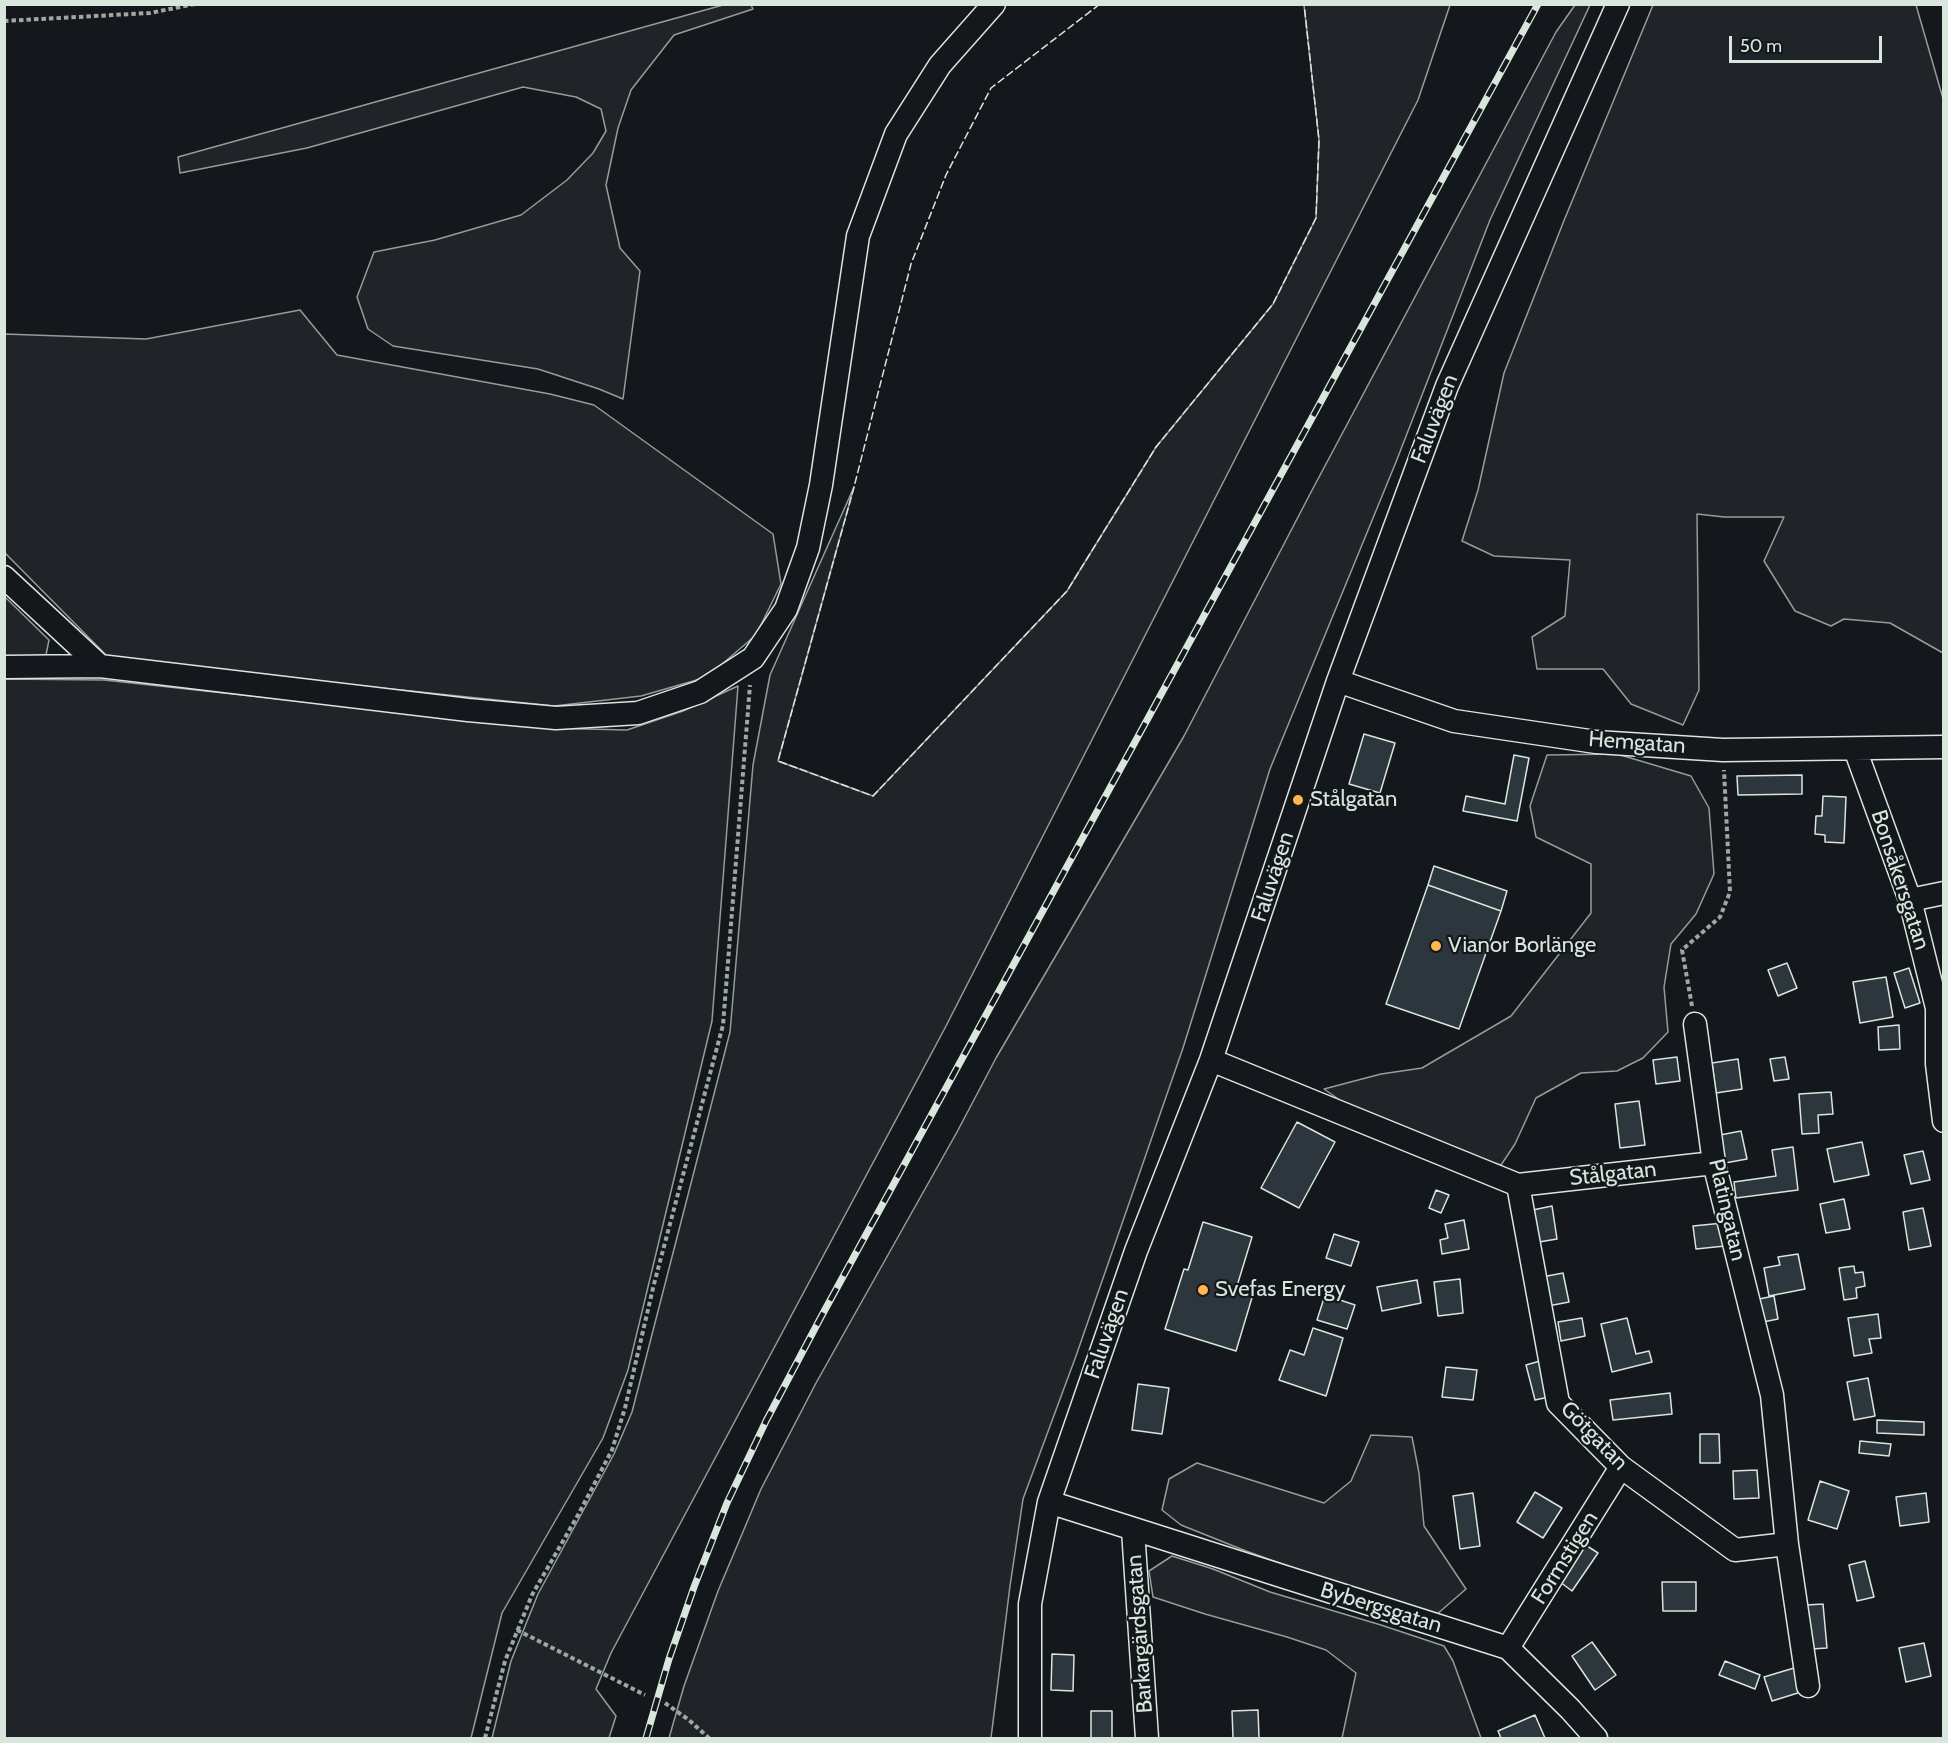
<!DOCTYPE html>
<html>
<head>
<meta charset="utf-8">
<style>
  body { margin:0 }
  #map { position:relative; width:1948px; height:1743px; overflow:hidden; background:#14181c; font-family:Cabin,sans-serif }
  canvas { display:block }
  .frame { position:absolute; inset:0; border:6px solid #d8e6dc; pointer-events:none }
  .scale { position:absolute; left:1729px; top:36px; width:153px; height:27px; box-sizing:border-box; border:3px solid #d8e6dc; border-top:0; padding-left:8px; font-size:18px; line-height:21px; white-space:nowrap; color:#d8e6dc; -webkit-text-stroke:4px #14181c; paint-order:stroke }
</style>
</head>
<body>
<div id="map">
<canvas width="1948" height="1743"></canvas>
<div class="frame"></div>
<div class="scale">50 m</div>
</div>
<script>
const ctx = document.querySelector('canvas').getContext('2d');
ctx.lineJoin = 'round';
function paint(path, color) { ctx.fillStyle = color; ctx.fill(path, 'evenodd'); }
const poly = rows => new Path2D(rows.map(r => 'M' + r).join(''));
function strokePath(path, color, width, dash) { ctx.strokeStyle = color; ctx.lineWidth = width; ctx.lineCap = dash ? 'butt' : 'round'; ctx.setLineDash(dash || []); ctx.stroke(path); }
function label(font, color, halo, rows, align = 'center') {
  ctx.font = font + ' Cabin,sans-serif'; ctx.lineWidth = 4.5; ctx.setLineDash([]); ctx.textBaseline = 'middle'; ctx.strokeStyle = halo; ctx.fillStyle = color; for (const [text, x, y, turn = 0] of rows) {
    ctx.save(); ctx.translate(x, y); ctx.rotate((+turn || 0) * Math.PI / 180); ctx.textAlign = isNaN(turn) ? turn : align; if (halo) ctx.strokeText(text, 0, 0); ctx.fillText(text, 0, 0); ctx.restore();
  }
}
const green = poly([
  [723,5,751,5,753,9,674,35,631,90,618,128,606,185,620,248,640,271,623,399,599,389,538,369,393,346,368,329,357,297,374,252,435,240,521,215,567,180,593,153,606,131,601,109,576,97,523,87,307,148,180,173,178,157,723,5],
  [1304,5,1450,5,1418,100,945,1028,611,1653,596,1689,616,1716,609,1738,492,1738,511,1661,538,1594,614,1454,632,1412,730,1032,753,765,770,675,854,487,778,761,873,796,1067,591,1156,447,1273,304,1316,218,1319,140,1304,5],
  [1575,5,1590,5,1490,220,1396,462,1270,769,1183,1048,1076,1356,1023,1499,1010,1586,991,1738,669,1738,684,1686,718,1591,761,1489,816,1383,957,1132,996,1058,1184,736,1310,494,1556,32,1575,5],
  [1653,5,1916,5,1944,102,1943,653,1890,623,1844,619,1831,626,1795,611,1764,561,1784,517,1724,517,1697,514,1699,690,1683,725,1631,704,1603,669,1537,669,1532,637,1565,616,1570,560,1494,556,1462,541,1478,490,1504,373,1563,223,1653,5],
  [300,310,337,355,550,394,594,405,773,534,781,584,756,635,707,677,641,696,554,706,142,663,108,657,5,553,4,334,146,339,300,310],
  [4,596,49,640,46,655,5,657,4,596],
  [5,679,104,680,546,728,627,730,683,711,738,686,712,1021,628,1370,603,1438,502,1613,471,1738,5,1738,5,679],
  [1617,754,1691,776,1709,808,1714,874,1696,914,1671,944,1664,987,1668,1032,1643,1058,1617,1071,1581,1073,1536,1098,1515,1144,1501,1165,1466,1156,1351,1108,1324,1089,1381,1074,1422,1068,1511,1016,1591,913,1591,864,1536,837,1530,806,1547,755,1617,754],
  [1371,1435,1412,1437,1419,1473,1424,1526,1466,1589,1436,1615,1357,1591,1246,1551,1181,1525,1162,1510,1169,1479,1197,1463,1324,1503,1351,1481,1371,1435],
  [1172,1556,1213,1569,1270,1592,1381,1625,1444,1646,1453,1661,1481,1738,1342,1738,1356,1673,1326,1650,1287,1637,1205,1614,1153,1597,1149,1571,1172,1556]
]);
const building = poly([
  [1364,734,1395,743,1380,793,1349,784,1364,734],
  [1514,755,1529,758,1517,821,1463,811,1466,796,1505,804,1514,755],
  [1802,775,1802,794,1738,795,1737,776,1802,775],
  [1823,796,1846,797,1844,843,1825,842,1825,835,1815,834,1816,816,1822,816,1823,796],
  [1434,866,1507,891,1501,911,1428,885,1434,866],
  [1428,885,1501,911,1459,1029,1386,1004,1428,885],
  [1787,963,1797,988,1778,996,1768,970,1787,963],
  [1909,968,1920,1003,1905,1008,1894,973,1909,968],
  [1886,977,1893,1017,1860,1023,1853,982,1886,977],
  [1899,1025,1900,1049,1879,1050,1878,1027,1899,1025],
  [1677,1057,1680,1081,1656,1084,1653,1060,1677,1057],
  [1785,1057,1789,1079,1774,1081,1770,1059,1785,1057],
  [1738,1059,1742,1089,1716,1093,1712,1063,1738,1059],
  [1831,1092,1833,1114,1818,1115,1819,1133,1802,1134,1799,1094,1831,1092],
  [1639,1101,1645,1145,1620,1148,1615,1104,1639,1101],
  [1297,1122,1335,1142,1299,1208,1261,1188,1297,1122],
  [1741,1131,1747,1159,1725,1163,1720,1135,1741,1131],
  [1862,1142,1869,1175,1834,1182,1827,1149,1862,1142],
  [1793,1147,1798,1190,1736,1198,1734,1182,1776,1176,1772,1150,1793,1147],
  [1923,1151,1930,1180,1911,1184,1904,1155,1923,1151],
  [1436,1190,1449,1195,1441,1213,1429,1208,1436,1190],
  [1844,1199,1850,1229,1826,1233,1820,1204,1844,1199],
  [1552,1206,1557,1239,1533,1243,1528,1211,1552,1206],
  [1923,1208,1931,1246,1909,1250,1903,1212,1923,1208],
  [1464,1220,1469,1249,1442,1254,1440,1240,1448,1238,1445,1224,1464,1220],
  [1203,1222,1252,1237,1237,1286,1254,1291,1236,1351,1165,1329,1184,1269,1188,1270,1203,1222],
  [1723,1223,1725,1246,1696,1249,1693,1226,1723,1223],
  [1334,1234,1359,1242,1351,1266,1326,1258,1334,1234],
  [1798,1254,1805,1289,1769,1296,1764,1268,1780,1265,1778,1257,1798,1254],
  [1854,1266,1855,1273,1863,1272,1865,1286,1856,1288,1857,1298,1844,1300,1839,1268,1854,1266],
  [1563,1273,1569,1302,1548,1306,1542,1277,1563,1273],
  [1460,1279,1463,1313,1438,1316,1434,1282,1460,1279],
  [1417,1280,1421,1303,1382,1311,1377,1287,1417,1280],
  [1325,1295,1355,1305,1347,1329,1317,1320,1325,1295],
  [1774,1296,1778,1319,1763,1322,1759,1299,1774,1296],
  [1878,1314,1881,1338,1869,1339,1872,1353,1854,1356,1848,1318,1878,1314],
  [1582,1318,1585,1336,1561,1341,1558,1322,1582,1318],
  [1627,1318,1636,1354,1649,1351,1652,1362,1612,1372,1601,1324,1627,1318],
  [1313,1328,1343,1338,1326,1396,1279,1380,1290,1350,1304,1355,1313,1328],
  [1540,1361,1549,1397,1535,1400,1526,1365,1540,1361],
  [1446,1367,1477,1370,1473,1400,1442,1397,1446,1367],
  [1868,1378,1875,1416,1854,1420,1847,1382,1868,1378],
  [1138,1384,1169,1388,1162,1434,1132,1430,1138,1384],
  [1670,1393,1672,1414,1613,1420,1610,1400,1670,1393],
  [1877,1420,1924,1422,1924,1435,1877,1433,1877,1420],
  [1700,1434,1719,1434,1720,1463,1700,1463,1700,1434],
  [1860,1441,1891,1444,1889,1456,1859,1453,1860,1441],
  [1757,1470,1759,1498,1734,1499,1733,1471,1757,1470],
  [1820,1481,1849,1491,1837,1529,1808,1520,1820,1481],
  [1535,1492,1562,1508,1543,1538,1517,1522,1535,1492],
  [1473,1493,1480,1546,1460,1549,1453,1496,1473,1493],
  [1926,1493,1929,1522,1900,1526,1896,1497,1926,1493],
  [1581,1542,1598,1553,1572,1591,1556,1579,1581,1542],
  [1865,1561,1874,1597,1857,1601,1849,1565,1865,1561],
  [1662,1582,1696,1582,1696,1611,1663,1611,1662,1582],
  [1823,1604,1827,1648,1811,1649,1807,1605,1823,1604],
  [1592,1642,1616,1675,1595,1690,1572,1656,1592,1642],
  [1924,1643,1931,1676,1906,1682,1899,1648,1924,1643],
  [1052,1654,1074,1655,1073,1691,1051,1690,1052,1654],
  [1725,1661,1760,1675,1755,1689,1719,1675,1725,1661],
  [1794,1668,1801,1692,1772,1701,1764,1677,1794,1668],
  [1258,1710,1259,1738,1233,1738,1232,1711,1258,1710],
  [1091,1711,1112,1711,1112,1738,1091,1738,1091,1711],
  [1535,1715,1545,1738,1501,1738,1498,1731,1535,1715]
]);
const path = poly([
  [4,21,150,13,195,4],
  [1692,1006,1682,950,1720,917,1730,892,1724,770],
  [517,1630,645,1695],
  [665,1703,689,1720,709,1738],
  [485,1738,505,1661,532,1595,578,1515,612,1450,625,1408,654,1284,723,1025,750,685]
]);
const minor = poly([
  [4,577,100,666],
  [4,667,100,666,468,710,556,718,638,713,700,692,753,658,786,609,808,548,821,485,858,236,896,134,940,65,994,4],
  [1338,681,1454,721,1596,742,1723,750,1944,747],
  [1855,749,1910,900,1937,1008,1937,1064,1944,1121],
  [1910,900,1944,893],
  [1695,1024,1714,1163,1772,1395,1787,1544,1808,1686],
  [1211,1060,1518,1185,1714,1163],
  [1518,1185,1558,1403,1621,1467,1735,1550,1787,1544],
  [1049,1502,1508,1648,1570,1709,1596,1738],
  [1133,1530,1147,1738],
  [1508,1648,1621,1467],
  [1030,1738,1030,1604,1049,1502,1136,1251,1211,1060,1338,681,1447,386,1618,4]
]);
const rail = poly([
  [646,1738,669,1659,694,1587,727,1503,766,1421,821,1317,1538,4]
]);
const fence = poly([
  [1100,4,991,88,946,175,911,264,854,487,778,761,873,796,1067,591,1156,447,1273,304,1316,218,1319,140,1304,4]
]);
const markers = [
  [1298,800,6,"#ffb74d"],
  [1436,946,6,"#ffb74d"],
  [1203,1290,6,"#ffb74d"]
];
const streetNames = [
  ["Faluvägen",1435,419,-69],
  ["Hemgatan",1637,743,4],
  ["Faluvägen",1273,877,-72],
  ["Bonsåkersgatan",1900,880,72],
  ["Stålgatan",1613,1174,-6],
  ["Platingatan",1727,1210,77],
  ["Faluvägen",1107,1334,-71],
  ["Götgatan",1594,1436,46],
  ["Formstigen",1565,1558,-58],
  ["Bybergsgatan",1381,1608,17],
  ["Barkargärdsgatan",1140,1634,-94]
];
const poiNames = [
  ["Stålgatan",1310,800],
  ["Vianor Borlänge",1448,946],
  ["Svefas Energy",1215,1290]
];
paint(green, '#202428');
strokePath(green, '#939e99', 1.5);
paint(building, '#2c363c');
strokePath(building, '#d8e6dc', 1.5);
strokePath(minor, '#d8e6dc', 25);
strokePath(path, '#9da8a2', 4, [4.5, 3]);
strokePath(minor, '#14181c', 22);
strokePath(rail, '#d8e6dc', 7);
strokePath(rail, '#14181c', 4.5, [14]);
strokePath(fence, '#d8e6dc', 1.5, [8, 3]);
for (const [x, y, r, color] of markers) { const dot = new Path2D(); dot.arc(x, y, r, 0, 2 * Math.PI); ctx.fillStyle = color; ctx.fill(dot); strokePath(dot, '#14181c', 2); }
label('22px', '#d8e6dc', '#14181c', streetNames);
label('22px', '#d8e6dc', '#14181c', poiNames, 'left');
</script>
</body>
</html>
